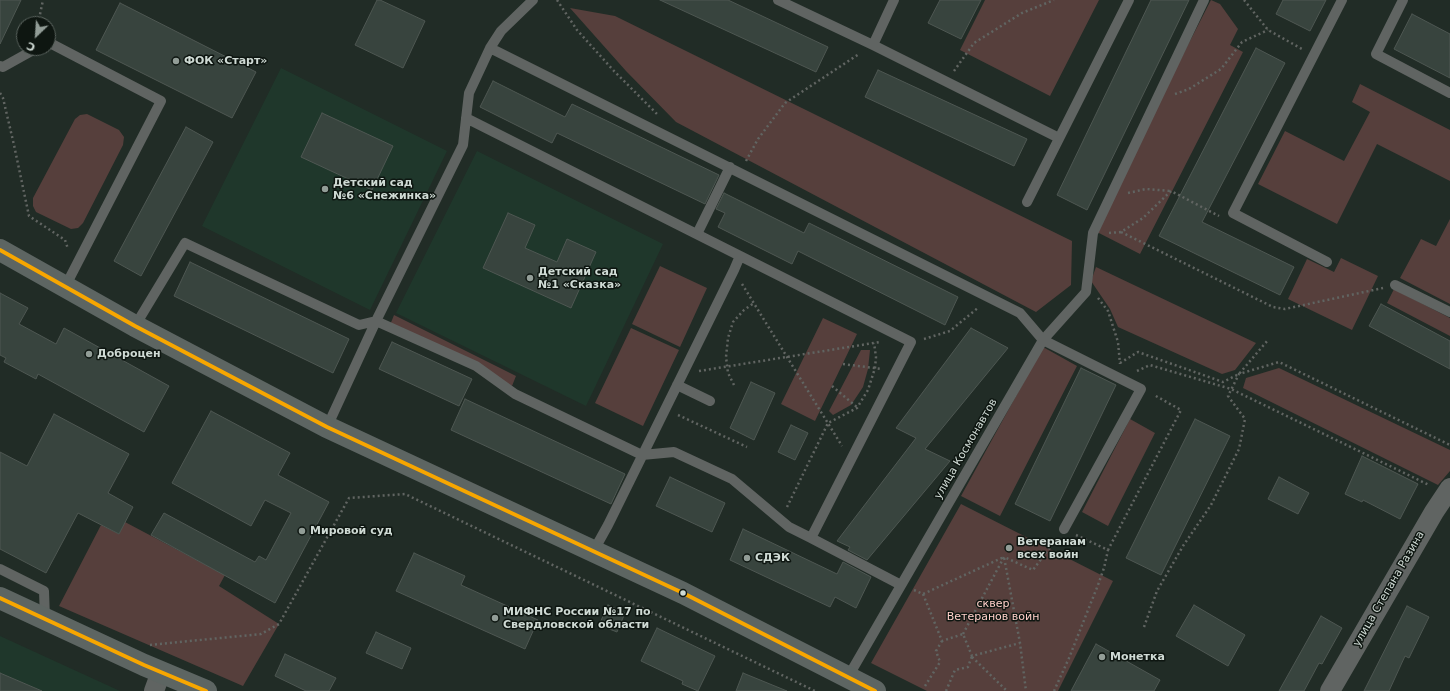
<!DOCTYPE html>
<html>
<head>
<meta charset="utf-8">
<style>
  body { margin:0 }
  #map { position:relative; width:1450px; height:691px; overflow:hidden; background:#212c26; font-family:"DejaVu Sans",sans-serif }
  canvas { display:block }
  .north { position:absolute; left:16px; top:16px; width:40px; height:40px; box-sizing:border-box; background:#0e1611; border:1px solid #5b645f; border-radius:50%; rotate:205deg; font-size:11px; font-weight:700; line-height:16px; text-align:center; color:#cfdad4 }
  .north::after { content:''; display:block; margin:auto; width:14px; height:18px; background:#929d97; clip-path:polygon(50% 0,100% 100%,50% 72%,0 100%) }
</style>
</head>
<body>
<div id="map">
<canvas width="1450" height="691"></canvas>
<div class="north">С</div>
</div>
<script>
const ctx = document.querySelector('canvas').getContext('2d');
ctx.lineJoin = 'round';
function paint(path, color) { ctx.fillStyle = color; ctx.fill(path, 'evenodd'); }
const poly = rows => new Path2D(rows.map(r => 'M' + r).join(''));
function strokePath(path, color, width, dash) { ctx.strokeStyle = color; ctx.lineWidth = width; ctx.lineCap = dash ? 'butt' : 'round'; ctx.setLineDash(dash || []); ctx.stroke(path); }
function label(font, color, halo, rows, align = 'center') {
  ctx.font = font + ' "DejaVu Sans",sans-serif'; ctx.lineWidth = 3; ctx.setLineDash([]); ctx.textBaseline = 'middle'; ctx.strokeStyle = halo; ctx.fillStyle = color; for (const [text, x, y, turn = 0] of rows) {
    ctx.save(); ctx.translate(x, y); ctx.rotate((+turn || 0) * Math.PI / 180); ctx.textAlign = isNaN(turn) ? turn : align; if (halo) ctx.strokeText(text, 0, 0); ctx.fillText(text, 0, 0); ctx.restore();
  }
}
const built = poly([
  [281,68,447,151,370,310,202,226],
  [477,151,663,244,586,406,396,313],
  [0,636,120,691,0,691]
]);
const green = poly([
  [985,0,1099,0,1050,96,960,50],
  [1211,0,1220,4,1238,29,1230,45,1243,52,1140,254,1093,230],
  [570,8,615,16,1072,241,1071,285,1036,312,676,122,626,71],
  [1360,84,1450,130,1450,181,1377,144,1337,224,1258,184,1285,131,1344,161,1370,112,1352,102],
  [87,114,119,130,124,137,123,145,83,223,78,228,71,229,36,212,33,206,33,198,75,119,80,115],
  [1450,219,1450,304,1400,278,1421,239,1436,246],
  [1341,258,1378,276,1352,330,1288,299,1307,259,1334,272],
  [660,266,707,288,680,347,632,324],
  [1096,267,1256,343,1235,370,1222,374,1118,327,1110,309,1091,281],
  [1394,289,1450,318,1450,336,1387,303],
  [394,315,516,376,512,386,390,325],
  [823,318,857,334,815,421,781,404],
  [631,328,679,350,643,426,595,403],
  [1043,347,1077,366,1000,516,961,496],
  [861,350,870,350,868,369,863,387,851,405,833,415,829,411],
  [1279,368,1450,450,1450,471,1438,485,1243,388,1246,378],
  [1130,419,1155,433,1108,526,1082,512],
  [961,504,1113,581,1058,691,927,691,871,663],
  [125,522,225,575,219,586,279,624,243,686,59,606,101,525,119,534]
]);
const building = poly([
  [0,0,21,0,0,44,0,0],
  [377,0,380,0,425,21,403,68,355,45,377,0],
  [660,0,728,0,828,47,816,72,660,0],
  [940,0,981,0,961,39,928,23,940,0],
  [1151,0,1189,0,1087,210,1057,195,1151,0],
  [1283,0,1326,0,1310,31,1276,14,1283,0],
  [120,3,256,72,232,118,96,50,120,3],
  [1412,14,1450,34,1450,78,1394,49,1412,14],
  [1256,48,1285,63,1202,222,1294,267,1280,295,1159,236,1256,48],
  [878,70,1027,139,1014,166,865,97,878,70],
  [493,81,565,117,572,104,719,175,705,204,557,133,552,143,480,107,493,81],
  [322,113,393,146,372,190,301,157,322,113],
  [186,127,213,142,141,276,114,261,186,127],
  [724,193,804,233,809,223,958,297,945,325,798,251,792,264,718,227,725,213,716,209,724,193],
  [508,213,535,225,525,248,557,262,567,239,596,252,571,308,483,268,508,213],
  [190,262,349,339,333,373,174,296,190,262],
  [0,293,28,308,19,324,56,344,64,328,169,386,144,432,38,374,36,379,4,362,6,358,0,355,0,293],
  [1381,304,1450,341,1450,369,1369,326,1381,304],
  [971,328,1008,348,925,449,950,461,867,560,848,550,850,547,837,541,916,438,896,428,971,328],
  [392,342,472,379,459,406,379,369,392,342],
  [1081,368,1116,385,1050,521,1015,504,1081,368],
  [751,382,775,393,754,440,730,428,751,382],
  [465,399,625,474,611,504,451,430,465,399],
  [211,411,290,453,278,475,329,502,275,603,151,535,164,513,255,562,259,556,266,560,291,513,265,500,251,526,172,483,211,411],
  [54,414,129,454,108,493,133,507,119,534,78,513,46,573,0,549,0,452,27,466,54,414],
  [1195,419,1230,436,1161,575,1126,558,1195,419],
  [791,425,808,433,795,460,778,452,791,425],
  [1362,456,1418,484,1400,519,1363,500,1362,502,1345,494,1362,456],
  [670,477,725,503,712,532,656,506,670,477],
  [1279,477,1309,493,1298,514,1268,499,1279,477],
  [743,529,837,574,843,562,871,577,856,608,835,597,830,607,730,560,743,529],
  [414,553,465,576,461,585,538,620,525,649,396,591,414,553],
  [608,605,625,613,617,632,599,625,608,605],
  [1194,605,1245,635,1228,666,1176,636,1194,605],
  [1407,606,1429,617,1409,658,1405,656,1389,691,1364,691,1407,606],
  [1321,616,1342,628,1322,664,1319,663,1304,691,1279,691,1321,616],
  [657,628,715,656,698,691,682,684,683,681,641,661,657,628],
  [376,632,411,648,402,669,366,653,376,632],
  [1096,644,1160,680,1154,691,1071,691,1096,644],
  [285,654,336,678,329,691,306,691,275,676,285,654],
  [0,673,42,691,0,691,0,673],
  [743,673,787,691,736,691,743,673]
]);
const path = poly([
  [557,0,577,30,614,71,658,115],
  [1244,0,1268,30,1302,49],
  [38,24,43,0],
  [954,71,974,43,1022,13,1054,0],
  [0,93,3,98,14,145,29,216,65,240,68,249],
  [1175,94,1189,89,1221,69,1242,42,1268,30],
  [746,161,758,139,785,103,859,54],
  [1128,193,1146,189,1171,191],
  [1121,232,1273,307,1285,309,1383,288],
  [1109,233,1121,232,1143,218,1171,191,1219,216],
  [742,284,842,446],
  [1098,298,1108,311,1118,342,1120,364],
  [924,339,950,331,979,307],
  [1120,363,1138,352,1223,382,1239,374,1268,340],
  [843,364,882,369],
  [699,371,880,342],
  [1137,371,1150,365,1231,389,1429,485],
  [734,385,728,373,726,357,728,338,733,322,744,310,754,303],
  [832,386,858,408],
  [678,415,747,447],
  [787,507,828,423,857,408,868,390,875,368,876,357,874,343],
  [1076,535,1108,550,1181,410,1154,395],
  [914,590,923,594,1004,557,1020,643,1026,691],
  [923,594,942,641,963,634,972,656,1020,643],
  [1144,627,1157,591,1183,546,1211,505,1239,449,1245,419,1228,396,1239,374,1279,362,1450,445],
  [963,634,1004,557,1033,570,1056,539],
  [150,645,261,634,279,624,349,498,405,494,815,691],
  [972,657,1007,691],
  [925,686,940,662,936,651,942,641],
  [946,691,955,670,968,667,972,656],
  [1054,691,1069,658,1098,585,1104,568,1108,550]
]);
const service = poly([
  [778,0,873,45,1059,138],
  [1403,0,1376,54,1450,93],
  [48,42,161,101,65,287],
  [873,45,894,0],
  [490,48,1020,313,1043,340,1141,389,1064,529],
  [0,66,3,67,37,48],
  [1027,202,1129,0],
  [697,234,730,167],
  [1327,262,1233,213,1342,0],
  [1395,285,1450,312],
  [135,326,185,243,359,325,376,321,476,366,515,394,642,455,674,452,732,479,789,527,811,538,911,342,466,118],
  [677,385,710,401],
  [327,427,376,321,463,145,469,93,490,48,501,31,533,0],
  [811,538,901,585],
  [593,552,608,525,734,270,740,256],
  [0,569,44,591,45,619],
  [848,677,1043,340,1086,292,1093,233,1204,0]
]);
const minor = poly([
  [154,691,161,672],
  [1330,691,1434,512,1450,488]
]);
const primary = poly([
  [0,250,135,326,327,427,683,593,875,691],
  [0,598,144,665,206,691]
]);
const bus1 = poly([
  [0,250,135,326,327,427,683,593,875,691],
  [0,598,144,665,206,691]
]);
const markers = [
  [176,61,4,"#929d97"],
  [325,189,4,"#929d97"],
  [530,278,4,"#929d97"],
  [89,354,4,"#929d97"],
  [302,531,4,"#929d97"],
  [1009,548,4,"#929d97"],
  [747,558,4,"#929d97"],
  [683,593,3.5,"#cfdad4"],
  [495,618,4,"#929d97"],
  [1102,657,4,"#929d97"]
];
const poiNames = [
  ["ФОК «Старт»",184,61],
  ["Детский сад",333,183],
  ["№6 «Снежинка»",333,196],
  ["Детский сад",538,272],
  ["№1 «Сказка»",538,285],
  ["Доброцен",97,354],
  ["Мировой суд",310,531],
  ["Ветеранам",1017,542],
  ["всех войн",1017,555],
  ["СДЭК",755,558],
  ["МИФНС России №17 по",503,612],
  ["Свердловской области",503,625],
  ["Монетка",1110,657]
];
const streetNames = [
  ["улица Космонавтов",966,449,-60],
  ["улица Степана Разина",1389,589,-60]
];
const parkNames = [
  ["сквер",993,604],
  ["Ветеранов войн",993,617]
];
paint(built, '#1f372b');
paint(green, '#563f3c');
paint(building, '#38443e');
strokePath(building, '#4e5752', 1);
strokePath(path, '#616562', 2.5, [2, 3]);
strokePath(service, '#606462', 10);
strokePath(minor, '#606462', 20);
strokePath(primary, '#5d6562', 22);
strokePath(bus1, '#f7a600', 4);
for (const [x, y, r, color] of markers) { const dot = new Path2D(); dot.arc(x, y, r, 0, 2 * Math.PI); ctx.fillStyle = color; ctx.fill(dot); strokePath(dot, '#0e1611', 1.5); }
label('bold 11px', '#cfdad4', '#0e1611', poiNames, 'left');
label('11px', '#cfdad4', '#0e1611', streetNames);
label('11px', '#fecfc9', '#0e1611', parkNames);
</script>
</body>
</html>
